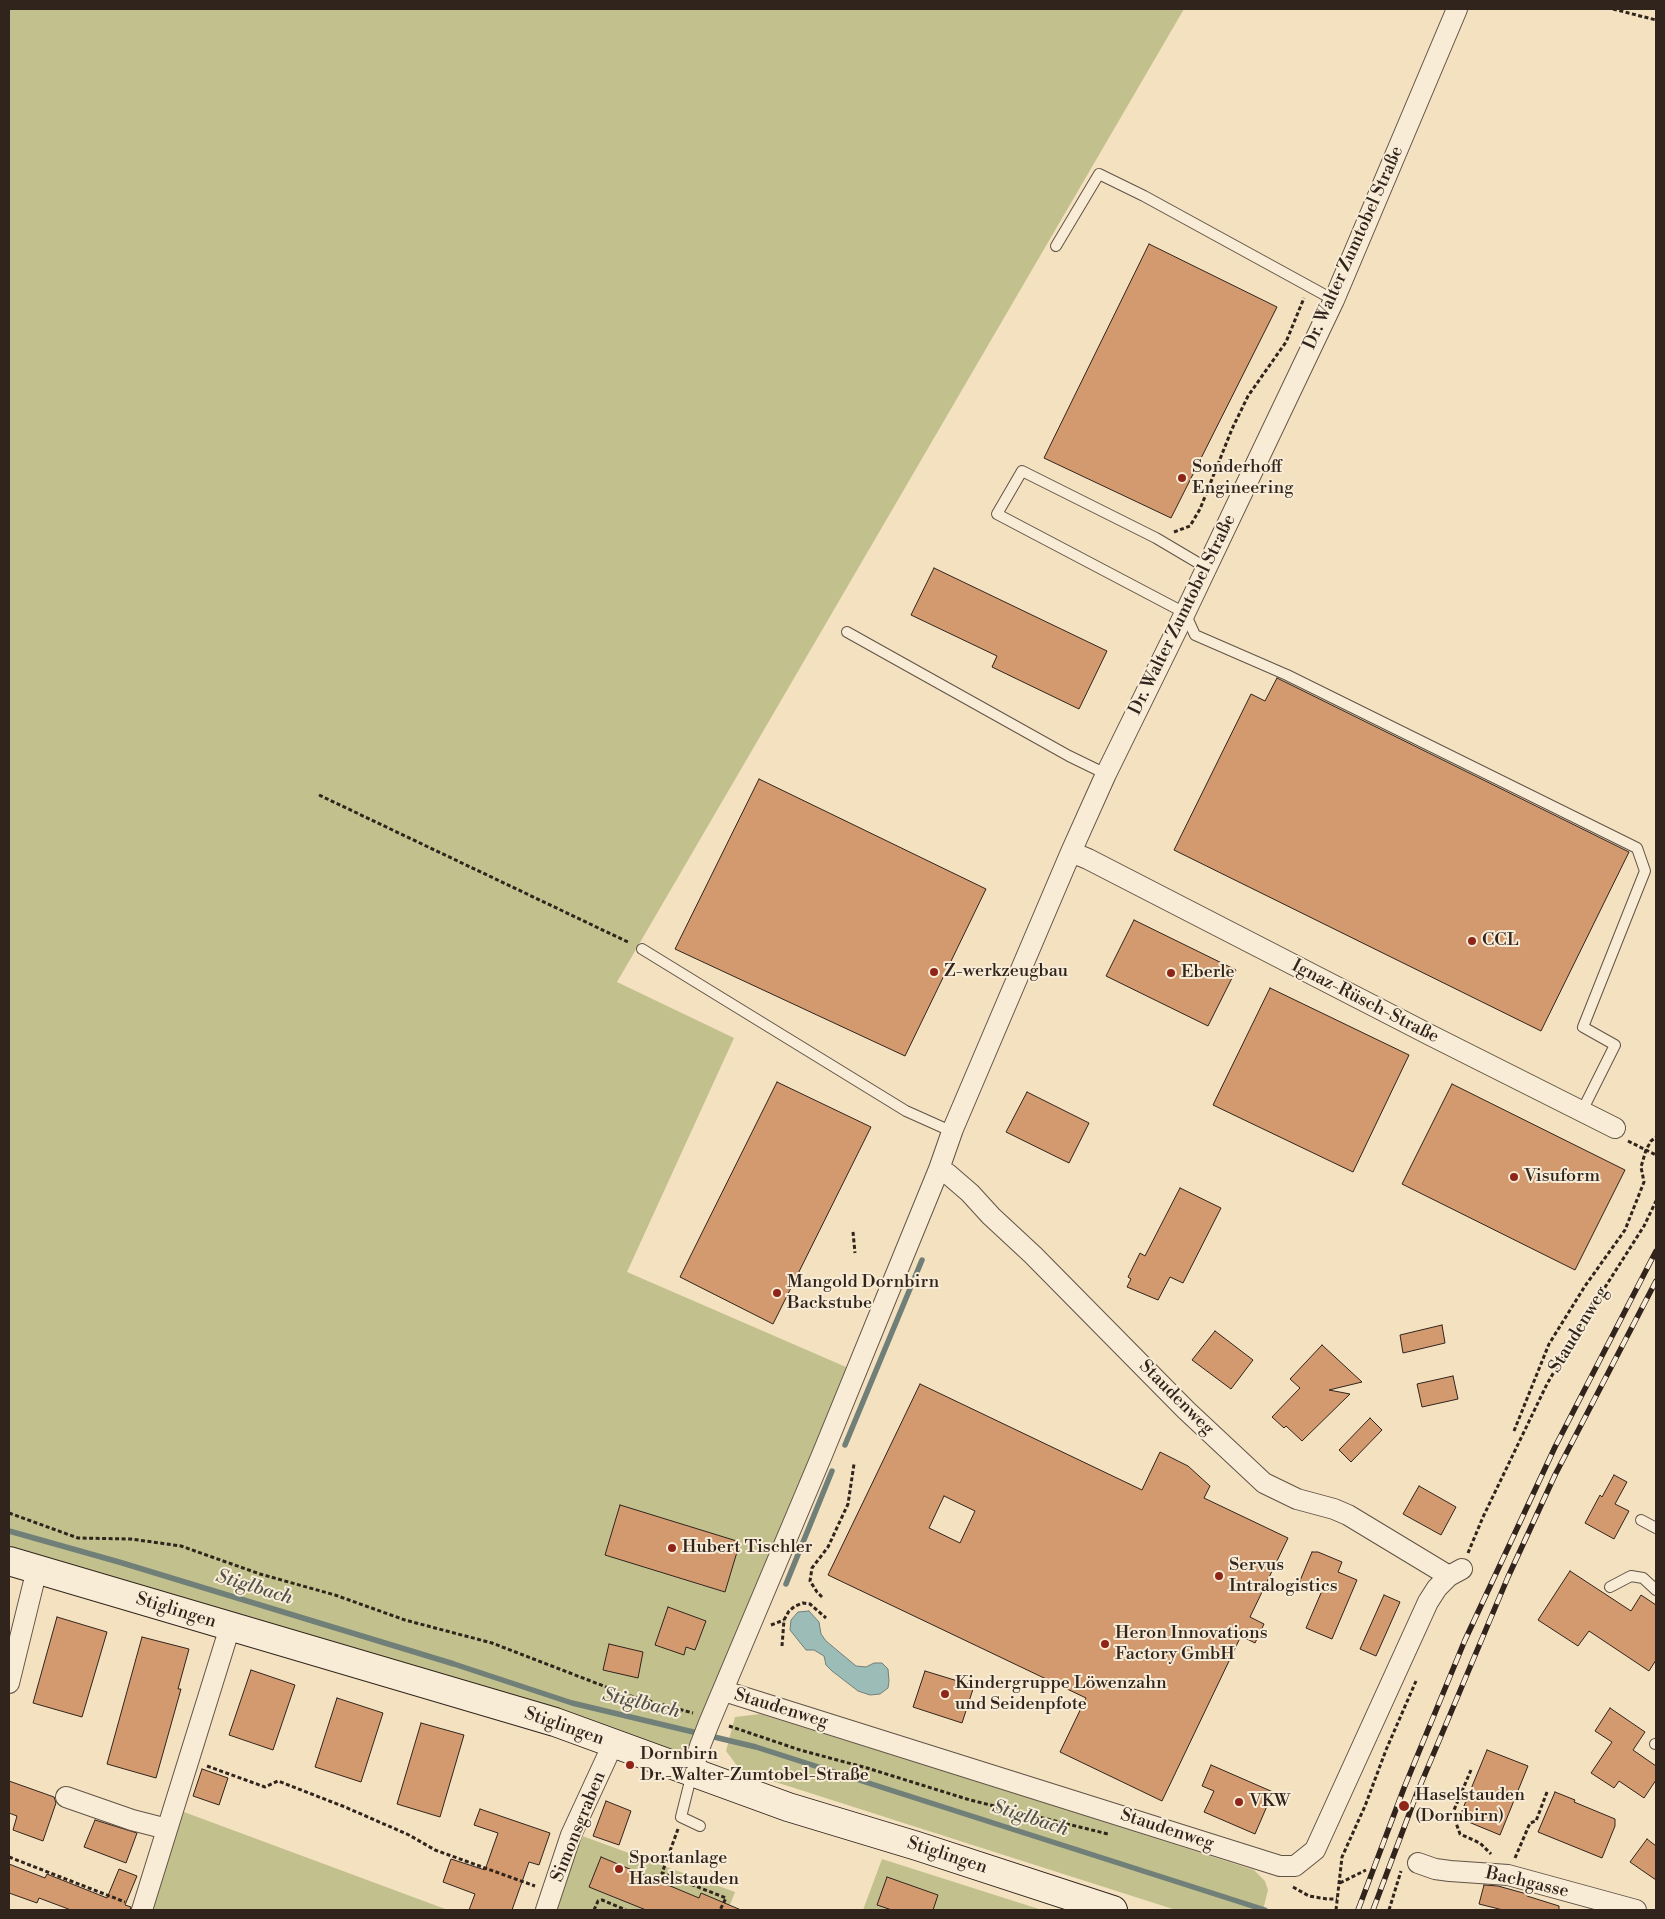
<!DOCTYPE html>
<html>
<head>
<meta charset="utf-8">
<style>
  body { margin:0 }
  #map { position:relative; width:1665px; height:1919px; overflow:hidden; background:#f4e1c0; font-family:"Libre Bodoni",serif }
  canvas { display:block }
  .frame { position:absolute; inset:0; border:10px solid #30241d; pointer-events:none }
</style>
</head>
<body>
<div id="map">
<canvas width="1665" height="1919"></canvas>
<div class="frame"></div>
</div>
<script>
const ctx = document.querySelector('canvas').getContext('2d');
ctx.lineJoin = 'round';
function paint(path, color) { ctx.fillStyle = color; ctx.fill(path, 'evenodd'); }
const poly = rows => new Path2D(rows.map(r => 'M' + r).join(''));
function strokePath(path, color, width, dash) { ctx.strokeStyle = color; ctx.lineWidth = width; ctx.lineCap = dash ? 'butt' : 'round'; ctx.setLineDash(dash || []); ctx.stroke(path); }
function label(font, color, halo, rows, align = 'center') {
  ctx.font = font + ' "Libre Bodoni",serif'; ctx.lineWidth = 4; ctx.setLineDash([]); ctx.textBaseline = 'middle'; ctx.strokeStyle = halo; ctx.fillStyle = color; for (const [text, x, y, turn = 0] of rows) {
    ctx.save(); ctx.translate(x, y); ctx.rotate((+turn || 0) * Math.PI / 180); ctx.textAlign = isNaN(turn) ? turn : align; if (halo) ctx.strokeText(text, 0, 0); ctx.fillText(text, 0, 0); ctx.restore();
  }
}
const green = poly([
  [9,9,1184,9,617,982,734,1038,627,1272,853,1370,691,1769,9,1551],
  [760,1714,1064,1809,1254,1870,1265,1881,1268,1890,1263,1910,1176,1910,741,1771,726,1751,735,1717],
  [184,1812,448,1910,149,1910],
  [577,1834,735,1892,728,1910,554,1910],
  [882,1859,1042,1910,863,1910]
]);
const water = poly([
  [809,1611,819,1622,821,1634,826,1641,856,1666,866,1667,874,1663,882,1663,888,1669,889,1681,888,1688,880,1694,870,1695,858,1691,832,1671,826,1665,824,1656,814,1650,806,1650,790,1630,791,1620,798,1612,809,1611]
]);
const stream = poly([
  [845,1445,922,1260],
  [9,1531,119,1562,454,1664,572,1703,756,1747,1265,1910],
  [786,1584,832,1471]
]);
const building = poly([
  [1149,244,1277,307,1171,518,1044,458,1149,244],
  [934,568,1107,651,1079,709,992,667,997,656,911,615,934,568],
  [1277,678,1629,852,1541,1031,1174,850,1251,694,1265,701,1277,678],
  [759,779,986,889,905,1056,675,949,759,779],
  [1134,920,1236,970,1208,1026,1106,976,1134,920],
  [1270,988,1409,1055,1353,1172,1213,1105,1270,988],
  [777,1082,871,1127,773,1324,680,1277,777,1082],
  [1452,1084,1625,1170,1575,1270,1402,1184,1452,1084],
  [1027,1092,1089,1123,1069,1163,1006,1132,1027,1092],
  [1180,1188,1221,1208,1183,1283,1170,1277,1158,1300,1127,1287,1131,1279,1128,1277,1140,1253,1145,1256,1180,1188],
  [1442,1325,1445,1343,1403,1353,1400,1335,1442,1325],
  [1215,1331,1253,1360,1231,1389,1192,1360,1215,1331],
  [1322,1345,1362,1382,1329,1390,1350,1394,1302,1441,1286,1426,1284,1428,1272,1417,1300,1388,1290,1379,1322,1345],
  [1453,1376,1458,1399,1422,1407,1417,1384,1453,1376],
  [920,1384,1142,1490,1160,1452,1188,1466,1210,1486,1204,1498,1288,1538,1250,1617,1264,1624,1255,1643,1241,1636,1162,1801,1060,1752,1086,1698,828,1575,920,1384],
  [944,1496,975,1511,960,1543,929,1528,944,1496],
  [1370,1418,1382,1430,1351,1462,1339,1450,1370,1418],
  [1614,1475,1627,1482,1615,1504,1629,1511,1614,1539,1585,1523,1600,1495,1602,1497,1614,1475],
  [1419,1486,1456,1507,1441,1535,1403,1514,1419,1486],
  [620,1505,740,1542,725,1592,605,1555,620,1505],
  [1312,1552,1318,1552,1342,1562,1338,1572,1357,1580,1332,1639,1306,1628,1321,1593,1299,1583,1312,1552],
  [1570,1571,1631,1611,1641,1595,1656,1605,1656,1660,1649,1671,1589,1631,1578,1646,1538,1620,1570,1571],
  [1384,1595,1400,1602,1376,1656,1360,1649,1384,1595],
  [668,1607,706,1621,695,1650,686,1647,684,1655,655,1645,668,1607],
  [57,1617,107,1632,82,1717,33,1703,57,1617],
  [142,1637,189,1649,178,1689,181,1689,156,1778,107,1764,142,1637],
  [609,1644,643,1652,638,1678,603,1670,609,1644],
  [251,1670,295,1685,273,1750,229,1735,251,1670],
  [925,1671,974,1686,962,1723,913,1707,925,1671],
  [337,1698,383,1713,361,1782,315,1767,337,1698],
  [1610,1708,1645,1732,1633,1750,1656,1766,1656,1780,1644,1798,1619,1781,1614,1788,1591,1773,1612,1742,1595,1731,1610,1708],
  [421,1723,464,1735,440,1817,397,1804,421,1723],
  [1487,1750,1528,1766,1500,1835,1459,1818,1487,1750],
  [1211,1765,1273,1792,1255,1834,1204,1812,1214,1791,1202,1786,1211,1765],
  [202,1769,228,1778,219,1805,193,1796,202,1769],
  [9,1781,54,1797,56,1803,43,1841,13,1830,17,1816,9,1813,9,1781],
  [1555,1792,1575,1800,1574,1802,1615,1819,1615,1826,1602,1858,1538,1832,1555,1792],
  [606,1801,631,1811,619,1845,593,1836,606,1801],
  [480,1809,550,1833,539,1865,529,1862,512,1910,469,1910,475,1894,443,1882,451,1859,485,1870,498,1833,474,1825,480,1809],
  [95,1820,137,1833,126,1863,84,1847,95,1820],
  [1647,1839,1656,1846,1656,1880,1630,1862,1647,1839],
  [601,1857,699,1898,701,1893,741,1910,646,1910,589,1887,601,1857],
  [9,1864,45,1878,47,1874,107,1898,119,1869,137,1876,125,1905,131,1907,130,1910,71,1910,39,1898,37,1903,9,1893,9,1864],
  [887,1877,938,1895,933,1910,892,1910,877,1905,887,1877],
  [1484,1885,1498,1886,1527,1894,1527,1896,1559,1906,1559,1910,1503,1910,1479,1904,1484,1885]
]);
const path = poly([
  [1613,9,1656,20],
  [1174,532,1190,526,1200,509,1232,429,1248,396,1286,342,1304,298],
  [319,795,630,943],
  [1628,1141,1656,1155],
  [853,1232,855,1253],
  [1514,1431,1549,1344,1585,1286,1625,1230,1644,1182,1641,1167,1646,1150,1651,1141,1656,1137],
  [9,1513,78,1538,131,1539,181,1546,260,1574,335,1595,405,1620,492,1643,627,1695,693,1713],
  [1468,1553,1483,1517,1547,1384,1581,1325,1644,1226,1656,1201],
  [822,1597,817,1592,810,1581,812,1568,828,1547,848,1504,854,1464],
  [771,1625,784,1620],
  [782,1646,784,1620,789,1611,795,1606,803,1603,810,1604,826,1618],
  [729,1726,800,1750,867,1768,970,1800,1108,1834],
  [207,1766,265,1787,278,1781,345,1807,409,1835,435,1850,535,1886],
  [1471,1770,1454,1810,1455,1820,1460,1834,1480,1843,1491,1854],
  [678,1829,662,1873,726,1898,720,1910],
  [9,1857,125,1902],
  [1515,1858,1530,1823,1536,1821,1547,1792],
  [1340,1883,1366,1870],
  [1293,1887,1309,1896,1327,1899,1337,1899],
  [594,1910,598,1901,602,1900,626,1910],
  [1336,1910,1342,1857,1365,1806,1386,1750,1416,1681],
  [1389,1910,1401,1871]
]);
const service = poly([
  [1056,246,1099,174,1144,196,1334,300],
  [1205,567,1156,538,1022,471,997,514,1185,613,1195,635,1287,675,1637,848,1645,871,1583,1027,1615,1045,1582,1111],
  [847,632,1069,756,1106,774],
  [642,949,906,1111,944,1128,953,1129],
  [1641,1520,1656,1528],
  [1610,1587,1631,1576,1643,1578,1656,1590],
  [1655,1744,1656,1744],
  [692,1773,681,1817,700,1826]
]);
const minor = poly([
  [1071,852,1088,859,1432,1036,1615,1128],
  [939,1169,948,1174,970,1193,991,1216,1033,1255,1186,1410,1264,1483,1297,1499,1334,1509,1348,1515,1449,1576],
  [9,1683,37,1569],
  [724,1691,1280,1866,1295,1866,1315,1850,1428,1602,1437,1588,1449,1576,1462,1569],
  [692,1773,700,1746,709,1723,822,1455,939,1169,953,1129,1071,852,1106,774,1185,613,1334,300,1457,9],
  [66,1797,132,1820,167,1829],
  [1418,1863,1435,1869,1450,1871,1508,1875,1636,1910],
  [142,1910,230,1627],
  [546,1910,571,1835,613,1744]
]);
const secondary = poly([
  [9,1561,555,1722,788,1807,917,1846,1113,1910]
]);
const rail = poly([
  [1358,1910,1404,1788,1465,1640,1555,1447,1656,1251],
  [1373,1910,1417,1793,1508,1577,1555,1475,1656,1281]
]);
const markers = [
  [1182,478,5,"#8f2418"],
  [1472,941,5,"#8f2418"],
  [934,972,5,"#8f2418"],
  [1171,973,5,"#8f2418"],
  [1514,1177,5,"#8f2418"],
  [777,1293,5,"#8f2418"],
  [672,1548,5,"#8f2418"],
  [1219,1576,5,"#8f2418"],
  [1105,1644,5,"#8f2418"],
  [945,1694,5,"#8f2418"],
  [630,1765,5,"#8f2418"],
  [1239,1802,5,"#8f2418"],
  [1404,1806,6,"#8f2418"],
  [619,1869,5,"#8f2418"]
];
const streetNames = [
  ["Dr. Walter Zumtobel Straße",1354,248,-66],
  ["Dr. Walter Zumtobel Straße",1183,615,-64],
  ["Ignaz-Rüsch-Straße",1365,1002,27],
  ["Staudenweg",1579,1330,-59],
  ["Staudenweg",1176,1398,45],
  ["Stiglingen",176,1611,17],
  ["Staudenweg",781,1709,17],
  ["Stiglingen",564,1727,19],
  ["Simonsgraben",579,1827,-68],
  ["Staudenweg",1167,1830,18],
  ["Stiglingen",947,1856,18],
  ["Bachgasse",1527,1883,13]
];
const poiNames = [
  ["Sonderhoff",1192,468],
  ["Engineering",1192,489],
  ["CCL",1482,941],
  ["Z-werkzeugbau",944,972],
  ["Eberle",1181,973],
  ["Visuform",1524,1177],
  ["Mangold Dornbirn",787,1283],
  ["Backstube",787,1304],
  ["Hubert Tischler",682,1548],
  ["Servus",1229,1566],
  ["Intralogistics",1229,1587],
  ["Heron Innovations",1115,1634],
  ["Factory GmbH",1115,1655],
  ["Kindergruppe Löwenzahn",955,1684],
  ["und Seidenpfote",955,1705],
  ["Dornbirn",640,1755],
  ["Dr.-Walter-Zumtobel-Straße",640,1776],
  ["Haselstauden",1415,1796],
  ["(Dornbirn)",1415,1817],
  ["VKW",1249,1802],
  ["Sportanlage",629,1859],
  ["Haselstauden",629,1880]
];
const waterNames = [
  ["Stiglbach",254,1588,17],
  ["Stiglbach",641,1704,13],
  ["Stiglbach",1030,1819,18]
];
paint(green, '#c2c18e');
paint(water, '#9cbcb7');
strokePath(water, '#717f79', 1);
strokePath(stream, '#717f79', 5.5);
paint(building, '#d49a6f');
strokePath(building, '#30241d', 1);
strokePath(service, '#615346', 12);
strokePath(minor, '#615346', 22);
strokePath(secondary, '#30241d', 30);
strokePath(path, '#30241d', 3, [4, 2.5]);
strokePath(service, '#f8ecd6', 10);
strokePath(minor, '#f8ecd6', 20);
strokePath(secondary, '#f8ecd6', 28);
strokePath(rail, '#30241d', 5.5);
strokePath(rail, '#f8ecd6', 4, [11]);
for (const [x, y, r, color] of markers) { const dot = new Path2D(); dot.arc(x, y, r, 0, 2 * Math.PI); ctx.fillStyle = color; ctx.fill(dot); strokePath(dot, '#f8ecd6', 2); }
label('18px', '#30241d', '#f8ecd6', streetNames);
label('18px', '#30241d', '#f8ecd6', poiNames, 'left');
label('italic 19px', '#50524b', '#f8ecd6', waterNames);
</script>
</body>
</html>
